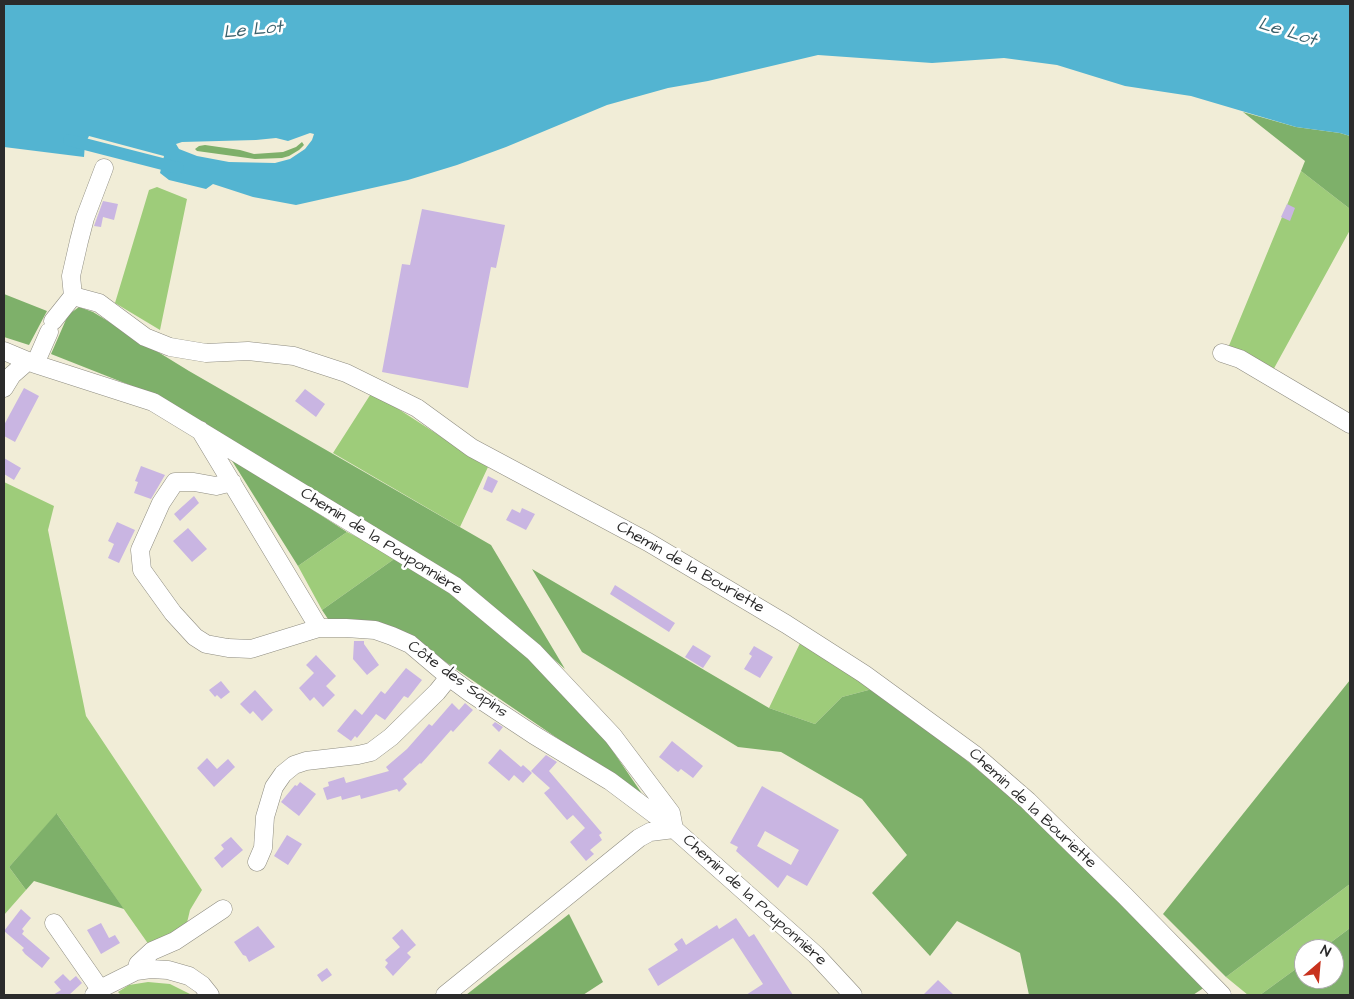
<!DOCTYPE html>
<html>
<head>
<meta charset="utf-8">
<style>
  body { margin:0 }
  #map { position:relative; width:1354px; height:999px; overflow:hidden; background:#f1edd7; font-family:"Architects Daughter",sans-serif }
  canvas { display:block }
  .frame { position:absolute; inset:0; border:5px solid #2b2b2b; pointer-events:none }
  .north { position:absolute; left:1294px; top:939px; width:50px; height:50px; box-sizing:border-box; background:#fff; border:1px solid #aaa; border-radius:50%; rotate:27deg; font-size:14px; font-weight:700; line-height:20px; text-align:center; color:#2b2b2b }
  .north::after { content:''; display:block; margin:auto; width:18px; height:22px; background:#c8321e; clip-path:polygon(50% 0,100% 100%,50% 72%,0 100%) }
</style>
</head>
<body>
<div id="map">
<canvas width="1354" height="999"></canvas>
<div class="frame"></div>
<div class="north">N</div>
</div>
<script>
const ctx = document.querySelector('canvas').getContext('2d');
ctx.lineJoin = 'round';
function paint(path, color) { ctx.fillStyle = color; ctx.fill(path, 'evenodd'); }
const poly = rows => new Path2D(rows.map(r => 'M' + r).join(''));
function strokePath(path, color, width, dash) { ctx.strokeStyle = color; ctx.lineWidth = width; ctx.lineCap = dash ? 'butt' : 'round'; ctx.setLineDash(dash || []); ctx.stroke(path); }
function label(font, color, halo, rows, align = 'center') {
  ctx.font = font + ' "Architects Daughter",sans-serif'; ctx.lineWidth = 5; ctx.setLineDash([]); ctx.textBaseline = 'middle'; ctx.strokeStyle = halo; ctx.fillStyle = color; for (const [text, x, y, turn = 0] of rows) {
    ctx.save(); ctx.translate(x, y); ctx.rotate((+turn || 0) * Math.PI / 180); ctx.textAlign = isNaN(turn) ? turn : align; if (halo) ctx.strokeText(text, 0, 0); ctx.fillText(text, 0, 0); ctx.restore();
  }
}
const green = poly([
  [1301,171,1350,209,1350,230,1272,372,1228,348],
  [157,187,187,199,160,330,115,303,149,190],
  [372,392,488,467,460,527,333,453],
  [4,482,54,506,48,530,86,716,202,890,190,910,186,927,149,945,57,814,9,867,26,890,4,915],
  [347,532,397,557,322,610,298,566],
  [802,639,876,688,842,697,815,724,769,708],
  [1350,884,1350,928,1322,949,1304,949,1304,963,1260,995,1248,995,1226,977],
  [148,982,170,984,192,995,121,995,118,992,129,985]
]);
const forest = poly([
  [1243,112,1296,127,1340,133,1350,136,1350,209,1301,171,1305,161],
  [302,142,304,145,299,150,289,156,282,158,255,159,197,151,195,149,199,146,205,145,240,150,254,154,283,152,296,147],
  [4,294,47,311,29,345,4,337],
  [79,307,93,312,189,371,491,545,565,669,481,596,362,520,160,397,51,354,68,315],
  [229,456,347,532,298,566],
  [397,557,444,589,524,654,604,738,645,798,409,637,328,619,322,610],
  [532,569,769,708,815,724,842,697,876,688,954,750,1025,809,1205,987,1193,995,1029,995,1020,953,957,921,930,956,872,893,907,855,862,799,781,752,738,747,582,652],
  [1350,680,1350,884,1226,977,1163,914],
  [57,813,57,814,124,909,34,881,26,890,9,867],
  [569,914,603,982,583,995,466,995],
  [1350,928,1350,995,1260,995,1304,963,1304,979,1334,979,1334,949,1322,949]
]);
const water = poly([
  [4,4,1350,4,1350,136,1340,133,1296,127,1191,96,1125,86,1057,65,1004,58,932,63,818,55,708,81,668,88,607,105,506,147,457,165,408,180,296,205,253,197,213,184,206,189,169,180,160,173,164,156,89,136,85,144,84,157,4,147],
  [310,133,314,134,312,140,305,149,290,159,275,163,229,162,197,156,179,149,176,144,182,142,256,140,276,138,288,141]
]);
const canal = poly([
  [69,140,178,168]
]);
const building = poly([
  [103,201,118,204,114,220,103,217,101,227,94,226],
  [1287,204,1295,208,1290,221,1281,217],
  [422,209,505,225,496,268,491,267,468,388,382,372,402,264,410,265],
  [24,388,39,396,15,442,4,436,4,425],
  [305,389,325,404,316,417,295,401],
  [4,458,21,468,14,480,4,474],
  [141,466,165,475,151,499,134,493,138,482,135,481],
  [488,476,498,481,492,493,483,489],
  [194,496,199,503,180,521,174,514],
  [522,508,535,514,526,530,506,520,512,509,520,513],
  [117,522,135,530,119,563,108,558,114,544,108,541],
  [188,528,207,549,192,562,173,541],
  [615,585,675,623,669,632,610,594],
  [354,641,364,641,364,644,379,665,367,675,353,659],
  [693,645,711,656,703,668,685,657],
  [754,646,773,657,760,678,744,669,752,656,749,654],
  [316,655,336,676,326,686,335,695,323,707,314,697,310,701,299,688,314,673,306,665],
  [406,668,422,680,408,698,404,696,385,720,376,714,357,738,355,736,351,741,337,731,355,709,362,715,381,691,385,694],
  [221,681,230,692,221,699,217,695,215,697,209,690],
  [255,690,273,710,262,721,253,711,250,714,240,704],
  [452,703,459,710,465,703,473,710,453,732,451,730,421,764,420,763,403,779,407,784,399,792,397,789,361,799,360,795,342,800,341,796,327,800,323,788,329,786,328,782,344,777,346,783,389,771,386,767,407,749,429,724,432,726],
  [495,722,503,727,499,732,492,725],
  [672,741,703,766,693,778,681,769,678,772,659,757],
  [500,749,521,767,523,765,532,773,523,783,514,775,509,781,488,763],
  [546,755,557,762,549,771,602,833,599,835,602,840,590,850,594,854,586,861,570,842,585,828,573,815,567,820,544,793,550,788,531,771],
  [207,758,217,769,228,759,235,767,214,787,197,768],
  [300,782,316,794,299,816,281,802,295,785,297,786],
  [762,786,839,830,807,886,787,875,778,888,736,851,738,847,730,843],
  [765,831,799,850,791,865,757,846],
  [287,835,302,844,288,865,274,856],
  [231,837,243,850,222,868,214,858,224,849,221,845],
  [21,909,31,918,22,929,24,931,22,934,50,958,42,968,25,954,22,950,24,948,4,931],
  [736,918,749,937,754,934,793,995,746,995,763,984,733,938,658,986,648,969,678,950,674,944,682,938,686,945,717,925,719,929],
  [101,923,109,938,115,935,120,943,101,954,87,930],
  [258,926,275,947,249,962,246,956,243,955,234,942],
  [402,929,416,945,407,953,411,957,393,976,385,967,388,963,385,960,400,947,392,938],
  [327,968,332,975,322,982,317,975],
  [63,974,70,981,76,976,82,983,69,995,53,995,61,990,54,982],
  [938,980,954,995,923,995]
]);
const minor = poly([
  [73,296,99,303,145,337,170,347,206,353,248,351,294,356,346,373,417,408,472,448,648,542,786,624,864,674,975,755,1028,801,1125,896,1222,995],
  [53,321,73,296,71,276,79,241,85,218,104,168],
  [4,351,35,364,153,402,455,586,534,652,613,736,671,813,674,829],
  [1222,353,1240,359,1350,424],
  [35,364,49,332],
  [4,388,12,375,28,361],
  [200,430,319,628,346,628,375,630,392,636,410,644,449,677,472,694,534,735,610,781,674,829,816,955,853,995],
  [232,482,216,486,194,482,175,482,161,503,140,550,142,570,173,613,195,637,206,644,228,648,251,649,319,628],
  [257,862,263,848,265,817,274,787,283,774,294,765,306,761,358,755,371,752,391,737,437,692,449,677],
  [54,923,100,989],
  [136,971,138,964,152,951,175,941,223,909],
  [94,995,100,989,136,971,151,969,168,970,189,976,202,985,210,995],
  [445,995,639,838,650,832,674,829]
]);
const streetNames = [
  ["Chemin de la Pouponnière",381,542,32],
  ["Chemin de la Bouriette",690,568,30],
  ["Côte des Sapins",457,680,36],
  ["Chemin de la Bouriette",1032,809,43],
  ["Chemin de la Pouponnière",754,901,42]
];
const waterNames = [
  ["Le Lot",253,31,-6],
  ["Le Lot",1287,33,17]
];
paint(green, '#9ecc7a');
paint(forest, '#7eb06a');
paint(water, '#53b4d1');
strokePath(canal, '#53b4d1', 12);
paint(building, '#c9b5e2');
strokePath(minor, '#8e8c81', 19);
strokePath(minor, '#fff', 18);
label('16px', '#2b2b2b', '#fff', streetNames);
label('italic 18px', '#3b626d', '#fff', waterNames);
</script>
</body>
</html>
